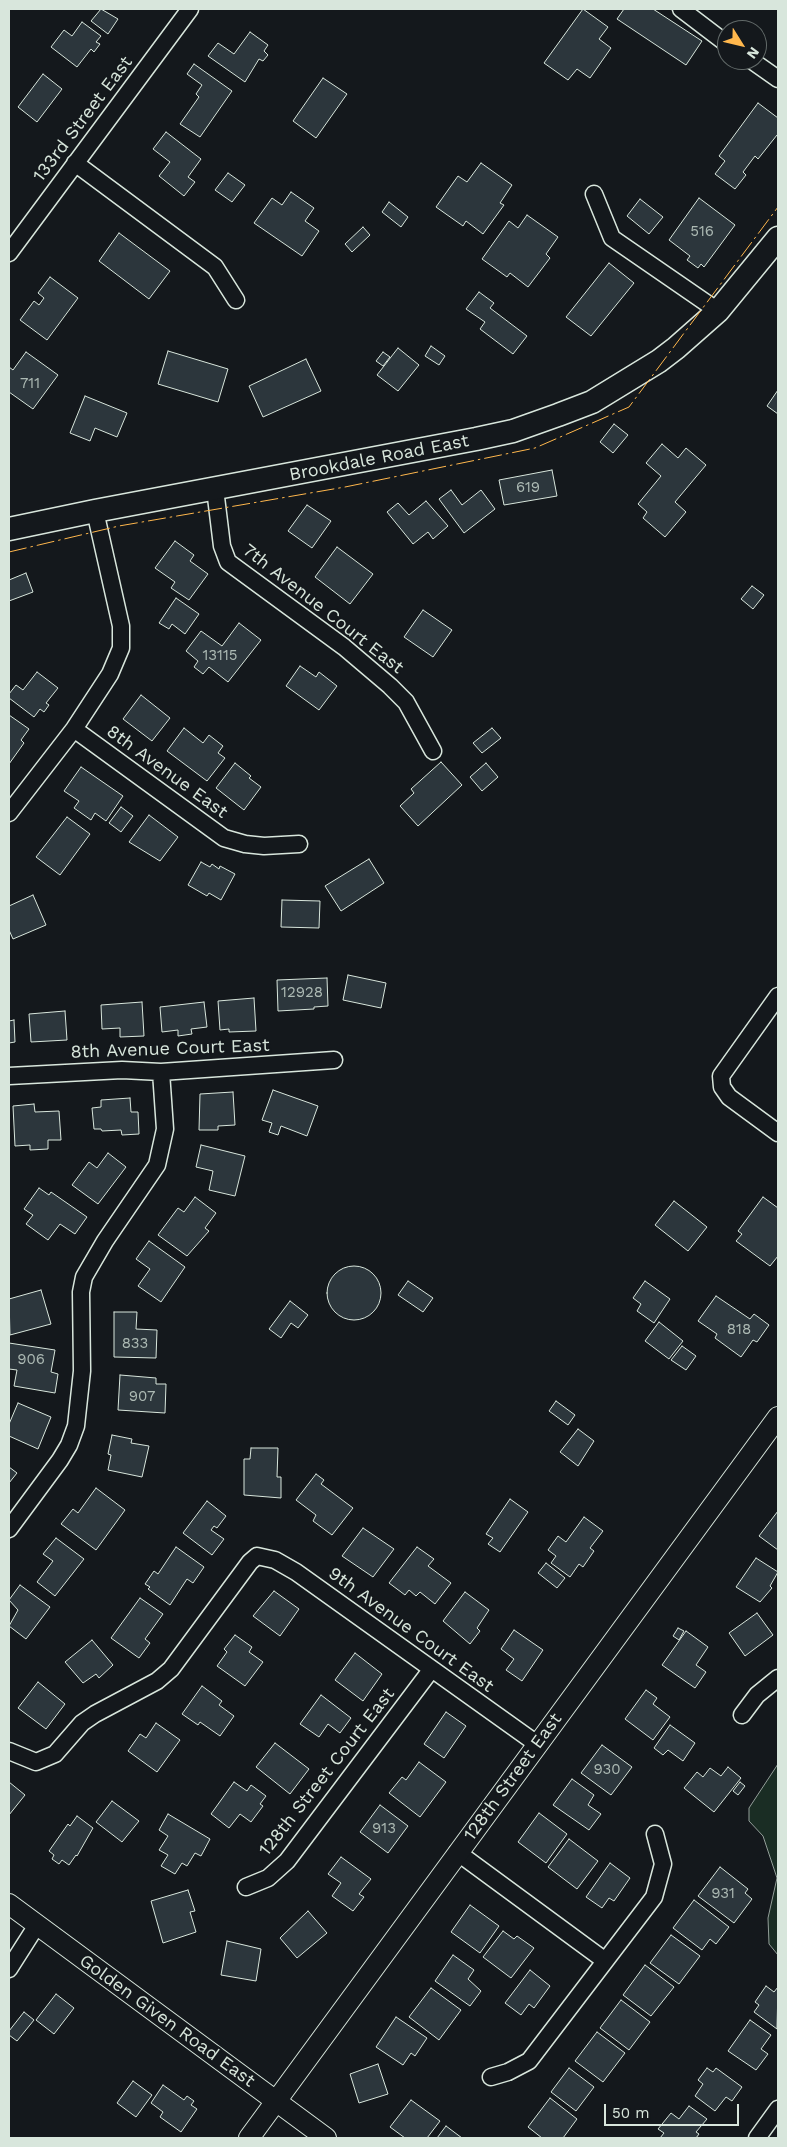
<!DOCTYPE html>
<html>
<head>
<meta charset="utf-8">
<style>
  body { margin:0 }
  #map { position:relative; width:787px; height:2147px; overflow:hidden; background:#14181c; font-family:"Work Sans",sans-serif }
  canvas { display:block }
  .frame { position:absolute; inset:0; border:10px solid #d8e6dc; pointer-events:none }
  .north { position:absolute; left:717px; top:20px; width:50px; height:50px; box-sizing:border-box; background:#14181c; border:1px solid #626a69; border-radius:50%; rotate:126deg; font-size:14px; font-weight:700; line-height:20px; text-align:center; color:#d8e6dc }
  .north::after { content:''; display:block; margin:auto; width:18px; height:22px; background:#ffb74d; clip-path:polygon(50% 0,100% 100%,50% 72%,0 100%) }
  .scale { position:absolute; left:604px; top:2104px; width:135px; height:22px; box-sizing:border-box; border:2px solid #d8e6dc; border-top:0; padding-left:6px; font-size:15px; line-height:18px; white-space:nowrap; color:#d8e6dc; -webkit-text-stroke:4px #14181c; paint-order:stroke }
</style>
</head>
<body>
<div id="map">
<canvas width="787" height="2147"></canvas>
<div class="frame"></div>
<div class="north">N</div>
<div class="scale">50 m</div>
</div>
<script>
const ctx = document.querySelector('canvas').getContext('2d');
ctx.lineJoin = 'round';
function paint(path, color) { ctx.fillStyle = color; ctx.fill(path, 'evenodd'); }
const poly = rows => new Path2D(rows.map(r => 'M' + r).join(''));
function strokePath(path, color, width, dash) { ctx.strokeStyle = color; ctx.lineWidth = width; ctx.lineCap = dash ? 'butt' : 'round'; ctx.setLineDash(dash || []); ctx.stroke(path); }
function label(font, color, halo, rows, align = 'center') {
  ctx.font = font + ' "Work Sans",sans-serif'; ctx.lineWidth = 4; ctx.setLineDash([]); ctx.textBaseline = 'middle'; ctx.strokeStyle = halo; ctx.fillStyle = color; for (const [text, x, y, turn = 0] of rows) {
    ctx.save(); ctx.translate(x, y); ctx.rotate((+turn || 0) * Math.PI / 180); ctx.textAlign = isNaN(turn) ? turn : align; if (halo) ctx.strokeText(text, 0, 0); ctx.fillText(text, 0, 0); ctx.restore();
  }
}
const green = poly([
  [778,1764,778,1955,769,1944,768,1918,777,1878,763,1836,749,1821,749,1808,778,1764]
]);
const building = poly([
  [101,9,118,19,108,34,91,21,101,9],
  [583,9,608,27,599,39,611,48,590,78,577,69,568,80,544,63,583,9],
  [624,9,653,9,702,41,686,65,617,19,624,9],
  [82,22,101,36,96,42,100,44,94,52,91,49,77,67,51,47,64,30,72,36,82,22],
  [250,32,268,45,264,51,268,55,263,61,259,59,245,82,208,56,218,43,234,54,250,32],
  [194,64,232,91,200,137,180,124,199,97,196,94,202,85,187,74,194,64],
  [43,74,62,89,37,122,18,107,43,74],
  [323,78,347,94,316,138,293,121,323,78],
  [758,103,778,118,778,136,777,135,758,159,755,156,743,172,746,175,735,189,715,174,725,161,719,156,758,103],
  [166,132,201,159,188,177,195,182,184,196,159,176,170,162,153,149,166,132],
  [481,163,512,185,500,203,504,205,483,234,466,221,463,226,436,207,458,176,467,182,481,163],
  [228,173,245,185,232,202,215,190,228,173],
  [291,192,314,208,305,221,319,231,302,256,254,223,272,198,282,205,291,192],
  [699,198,735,225,704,267,701,264,698,268,687,260,690,256,669,240,699,198],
  [640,199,663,217,649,234,627,216,640,199],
  [389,202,408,217,401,227,382,212,389,202],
  [527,215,558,237,546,254,550,258,528,287,510,273,507,277,482,259,509,221,518,228,527,215],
  [363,227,370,235,352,252,345,244,363,227],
  [119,233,170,271,149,299,99,261,119,233],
  [609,263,634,283,591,336,566,317,609,263],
  [50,277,78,298,47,340,20,320,34,301,39,305,44,298,38,293,50,277],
  [479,292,494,303,490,308,527,336,513,354,480,329,485,322,466,309,479,292],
  [431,346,445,356,439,365,425,356,431,346],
  [398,348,419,365,398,391,377,375,398,348],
  [168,351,228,369,218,402,158,384,168,351],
  [26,352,58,375,33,409,9,392,9,367,13,370,26,352],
  [383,352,390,357,383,366,376,361,383,352],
  [306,359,321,391,263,417,249,386,306,359],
  [778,390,778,414,767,406,778,390],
  [85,396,127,413,117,437,95,428,90,441,70,433,85,396],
  [614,424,628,435,613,453,600,442,614,424],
  [662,444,678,458,686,448,706,465,675,502,686,512,665,537,643,518,647,512,638,504,661,476,646,463,662,444],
  [552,470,557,496,504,505,499,480,552,470],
  [451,490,462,505,481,490,495,509,464,533,439,499,451,490],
  [426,501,448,526,433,539,428,532,413,544,387,512,398,503,409,515,426,501],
  [307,505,331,521,312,548,288,531,307,505],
  [175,541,194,555,190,561,208,574,189,600,171,588,175,582,155,568,175,541],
  [337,547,373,574,350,604,315,577,337,547],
  [26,573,33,592,9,601,9,580,26,573],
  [752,586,764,595,753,609,741,599,752,586],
  [176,598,199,614,185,634,172,624,169,629,159,623,176,598],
  [423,610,452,630,433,657,404,637,423,610],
  [239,623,261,640,228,682,209,667,203,674,194,667,198,661,186,651,201,631,222,646,239,623],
  [300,666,316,677,319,672,337,686,319,710,286,686,300,666],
  [37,672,58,688,46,703,49,705,44,712,40,709,34,717,9,698,9,694,16,685,23,690,37,672],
  [141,695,170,718,152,741,123,719,141,695],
  [9,715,29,729,21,740,24,743,9,764,9,715],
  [184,728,203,743,209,735,223,746,218,753,225,758,207,781,167,751,184,728],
  [492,728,501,738,482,753,473,743,492,728],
  [441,762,462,785,418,826,400,806,414,793,411,789,441,762],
  [235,763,251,776,249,778,261,787,244,810,216,788,235,763],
  [486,763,498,777,482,791,470,777,486,763],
  [81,767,123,796,106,821,95,813,91,820,74,808,79,801,64,791,81,767],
  [121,807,133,816,121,832,109,823,121,807],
  [149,815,178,837,160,861,129,842,149,815],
  [67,817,90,834,60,875,36,857,67,817],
  [369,859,384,883,341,911,325,886,369,859],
  [201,862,210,867,212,864,219,869,220,866,235,874,221,900,209,893,207,896,188,885,201,862],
  [33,895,46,925,13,939,9,930,9,906,33,895],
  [282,900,320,901,319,928,281,927,282,900],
  [348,975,386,983,381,1008,343,1000,348,975],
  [327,978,328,1006,314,1007,314,1009,278,1011,277,980,327,978],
  [254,998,256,1031,229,1032,229,1029,220,1030,218,1001,254,998],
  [142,1002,144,1036,120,1037,120,1028,102,1029,101,1005,142,1002],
  [204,1002,207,1027,191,1029,192,1034,178,1036,178,1030,162,1032,160,1007,204,1002],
  [65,1011,67,1040,31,1042,29,1014,65,1011],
  [14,1020,15,1042,9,1043,9,1021,14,1020],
  [273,1090,318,1106,307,1136,281,1126,278,1135,269,1132,272,1123,262,1120,273,1090],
  [233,1092,235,1125,218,1126,218,1130,199,1130,200,1094,233,1092],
  [130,1098,131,1112,138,1112,139,1134,122,1135,121,1130,102,1131,101,1129,94,1129,92,1108,101,1107,101,1100,130,1098],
  [34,1104,35,1112,59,1111,61,1140,48,1140,48,1149,30,1150,30,1145,15,1146,13,1106,34,1104],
  [201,1145,245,1156,235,1196,209,1190,213,1171,196,1167,201,1145],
  [108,1153,126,1167,98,1204,72,1185,89,1162,97,1168,108,1153],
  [39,1188,49,1195,51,1192,87,1217,75,1234,60,1224,48,1240,26,1224,33,1215,24,1209,39,1188],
  [195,1197,216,1213,205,1228,209,1231,187,1256,158,1235,178,1208,184,1212,195,1197],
  [763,1197,778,1208,778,1256,770,1266,736,1241,742,1234,738,1231,763,1197],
  [674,1201,707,1227,688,1251,655,1225,674,1201],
  [149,1241,185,1267,161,1302,138,1286,150,1269,136,1259,149,1241],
  '327 1293a27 27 0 1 1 54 0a27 27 0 1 1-54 0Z',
  [408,1281,433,1298,423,1312,398,1295,408,1281],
  [645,1281,670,1299,654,1323,637,1311,641,1304,633,1298,645,1281],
  [41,1290,51,1324,10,1335,9,1299,41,1290],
  [716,1296,750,1319,754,1314,769,1325,757,1342,753,1340,741,1357,715,1338,717,1334,698,1321,716,1296],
  [290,1301,308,1315,298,1328,291,1323,281,1338,269,1329,290,1301],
  [114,1312,137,1312,136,1329,157,1330,156,1358,114,1357,114,1312],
  [659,1322,683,1341,669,1359,645,1341,659,1322],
  [9,1343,55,1350,51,1372,58,1374,55,1393,14,1386,17,1370,9,1369,9,1343],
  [682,1346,696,1356,686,1370,671,1360,682,1346],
  [120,1375,156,1378,156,1384,166,1384,165,1413,118,1410,120,1375],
  [556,1401,575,1415,568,1425,549,1411,556,1401],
  [18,1403,51,1417,38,1449,9,1436,9,1424,18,1403],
  [578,1429,594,1441,578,1466,560,1452,578,1429],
  [112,1435,132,1439,131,1443,149,1446,142,1477,108,1470,111,1455,108,1454,112,1435],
  [251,1448,278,1448,277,1477,281,1477,281,1498,244,1495,244,1459,250,1459,251,1448],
  [9,1467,17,1473,9,1483,9,1467],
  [316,1474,324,1480,321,1484,353,1508,332,1535,313,1521,316,1515,296,1500,316,1474],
  [96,1488,125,1510,96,1550,61,1524,73,1509,78,1513,96,1488],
  [510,1499,528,1512,500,1552,488,1544,493,1538,486,1534,510,1499],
  [207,1501,226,1516,217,1528,214,1526,211,1530,224,1539,212,1555,183,1533,207,1501],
  [778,1511,778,1550,759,1536,778,1511],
  [584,1517,603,1531,590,1548,594,1551,583,1567,579,1564,570,1577,551,1563,556,1556,548,1550,558,1536,566,1542,584,1517],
  [363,1528,394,1549,373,1577,342,1556,363,1528],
  [56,1538,84,1559,55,1596,37,1582,53,1561,43,1554,56,1538],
  [176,1547,204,1567,193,1583,187,1579,170,1605,148,1589,150,1587,145,1584,154,1571,158,1574,176,1547],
  [417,1547,434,1559,428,1566,451,1583,435,1604,420,1592,416,1596,409,1590,405,1595,389,1583,417,1547],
  [756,1558,778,1572,770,1586,772,1588,760,1602,736,1587,756,1558],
  [546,1563,565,1578,557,1588,538,1573,546,1563],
  [20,1585,50,1607,26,1639,9,1626,18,1610,9,1600,20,1585],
  [274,1591,299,1609,280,1636,253,1616,274,1591],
  [465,1592,489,1610,477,1628,480,1631,470,1644,443,1621,465,1592],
  [140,1598,163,1614,145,1639,150,1643,139,1658,111,1638,140,1598],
  [757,1613,773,1635,745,1656,729,1633,757,1613],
  [678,1628,684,1631,679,1640,673,1636,678,1628],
  [514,1630,543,1650,522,1681,506,1670,514,1659,501,1649,514,1630],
  [686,1631,708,1647,696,1665,706,1672,695,1688,662,1665,686,1631],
  [235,1635,252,1647,249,1652,263,1662,245,1686,217,1666,227,1652,224,1649,235,1635],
  [92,1640,113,1665,99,1678,96,1674,83,1683,65,1662,92,1640],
  [355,1653,382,1674,363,1701,335,1680,355,1653],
  [38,1682,65,1704,46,1729,18,1708,38,1682],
  [202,1686,222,1701,219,1705,234,1716,220,1736,200,1722,198,1725,182,1714,202,1686],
  [646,1690,657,1698,653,1704,670,1717,653,1740,625,1719,646,1690],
  [321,1695,351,1718,340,1733,328,1724,319,1737,300,1724,321,1695],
  [446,1712,466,1726,444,1758,424,1744,446,1712],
  [156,1723,180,1740,157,1772,128,1751,140,1734,146,1738,156,1723],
  [670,1725,695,1743,683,1761,668,1750,663,1755,654,1748,670,1725],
  [275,1743,309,1769,290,1794,256,1767,275,1743],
  [602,1745,632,1767,611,1795,581,1773,602,1745],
  [419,1762,446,1782,420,1817,389,1793,402,1777,406,1780,419,1762],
  [728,1767,741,1778,714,1812,684,1788,697,1772,703,1777,710,1768,721,1776,728,1767],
  [572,1779,594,1795,588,1805,601,1814,589,1830,553,1805,572,1779],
  [9,1782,25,1795,9,1815,9,1782],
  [234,1782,247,1791,251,1785,266,1796,260,1804,263,1806,251,1822,240,1814,229,1828,211,1814,234,1782],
  [740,1782,745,1786,738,1795,733,1791,740,1782],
  [112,1801,139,1821,122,1842,96,1822,112,1801],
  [380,1805,408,1826,388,1853,360,1832,380,1805],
  [539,1813,567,1834,546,1863,518,1842,539,1813],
  [168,1814,210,1839,201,1856,195,1853,187,1866,182,1863,175,1874,161,1866,168,1855,159,1850,168,1836,159,1830,168,1814],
  [77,1816,93,1828,77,1856,76,1855,69,1865,62,1860,59,1864,52,1859,54,1855,49,1851,68,1824,70,1826,77,1816],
  [569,1839,598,1861,577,1889,548,1867,569,1839],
  [341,1857,371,1879,359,1894,364,1897,353,1911,332,1896,341,1883,328,1874,341,1857],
  [610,1863,630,1878,614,1901,609,1898,602,1908,586,1897,610,1863],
  [720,1867,748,1889,745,1893,752,1899,734,1923,698,1896,720,1867],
  [188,1890,195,1911,190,1912,196,1932,163,1943,151,1901,188,1890],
  [694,1900,729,1927,716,1944,710,1939,702,1950,673,1928,694,1900],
  [470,1905,499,1926,480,1953,451,1932,470,1905],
  [308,1911,327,1933,297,1958,280,1938,308,1911],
  [503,1931,514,1939,517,1936,534,1948,511,1978,483,1957,503,1931],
  [671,1935,700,1956,679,1984,650,1963,671,1935],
  [227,1941,261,1949,256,1981,221,1975,227,1941],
  [453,1955,474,1970,468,1979,481,1991,470,2006,435,1981,453,1955],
  [645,1965,674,1987,651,2016,623,1995,645,1965],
  [530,1970,550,1986,534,2008,529,2004,521,2015,505,2003,530,1970],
  [766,1986,774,1992,778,1987,777,2029,754,2012,759,2005,755,2002,766,1986],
  [431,1988,461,2010,439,2040,409,2017,431,1988],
  [56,1994,74,2008,54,2034,36,2020,56,1994],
  [621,2000,650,2022,629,2050,600,2028,621,2000],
  [24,2012,34,2020,17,2041,9,2035,9,2031,24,2012],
  [396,2017,427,2038,415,2056,411,2053,403,2065,376,2047,396,2017],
  [750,2020,771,2035,761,2049,768,2054,756,2070,728,2051,750,2020],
  [597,2032,625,2053,603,2082,575,2061,597,2032],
  [378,2064,388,2094,359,2103,350,2074,378,2064],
  [569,2068,594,2087,576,2111,551,2092,569,2068],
  [707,2068,713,2072,716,2068,742,2087,732,2101,726,2097,715,2111,695,2096,703,2084,698,2080,707,2068],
  [133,2081,152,2095,136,2117,117,2103,133,2081],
  [163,2085,184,2100,187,2096,194,2101,191,2105,197,2109,181,2132,160,2117,163,2112,151,2103,163,2085],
  [550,2098,577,2119,563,2138,542,2138,528,2127,550,2098],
  [411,2100,440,2121,427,2138,405,2138,390,2127,411,2100],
  [689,2106,707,2119,696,2132,699,2134,696,2138,660,2138,664,2133,658,2129,671,2113,679,2119,689,2106],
  [446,2126,462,2138,437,2138,446,2126]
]);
const minor = poly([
  [681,9,727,44],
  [751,60,778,79],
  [75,163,215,267,236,300],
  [594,194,612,238,718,311],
  [9,253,190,9],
  [215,489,222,546,228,562,344,647,390,686,406,702,433,751],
  [74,729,224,838,245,844,264,846,299,844],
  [9,813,74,729,110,674,121,648,121,626,95,511],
  [778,996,721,1076,722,1087,729,1097,778,1133],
  [9,1076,122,1070,161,1072,334,1060],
  [9,1529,60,1460,69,1445,76,1426,82,1371,81,1292,84,1277,105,1241,157,1165,165,1129,161,1072],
  [742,1715,757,1695,778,1678],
  [9,1751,36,1762,55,1754,82,1723,95,1714,157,1681,171,1669,250,1562,257,1556,275,1560,296,1572,537,1744],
  [457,1852,604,1960],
  [246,1887,268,1878,287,1861,431,1670],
  [9,1969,37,1925],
  [491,2077,508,2072,529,2061,654,1897,663,1864,655,1834],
  [757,2138,778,2109]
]);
const tertiary = poly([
  [9,1904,326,2138],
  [249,2138,778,1417]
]);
const secondary = poly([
  [9,529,95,511,476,439,513,431,558,415,592,402,659,361,676,348,718,311,778,238]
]);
const power = poly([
  [9,552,119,526,345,487,535,448,629,407,778,207]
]);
const numberNames = [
  ["516",702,232],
  ["711",30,384],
  ["619",528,488],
  ["13115",220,656],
  ["12928",302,993],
  ["818",739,1330],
  ["833",135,1344],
  ["906",31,1360],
  ["907",142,1397],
  ["930",607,1770],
  ["913",384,1829],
  ["931",723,1894]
];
const streetNames = [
  ["133rd Street East",83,119,-53],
  ["Brookdale Road East",379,458,-11],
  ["7th Avenue Court East",323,609,38],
  ["8th Avenue East",167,772,36],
  ["8th Avenue Court East",170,1049,-2],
  ["9th Avenue Court East",411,1630,36],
  ["128th Street Court East",327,1772,-52],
  ["128th Street East",513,1777,-54],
  ["Golden Given Road East",167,2021,36]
];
paint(green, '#1a2d24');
strokePath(green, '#939e99', 1);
paint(building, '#2c363c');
strokePath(building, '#d8e6dc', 1);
strokePath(minor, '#d8e6dc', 19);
strokePath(tertiary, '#d8e6dc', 22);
strokePath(secondary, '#d8e6dc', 25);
strokePath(minor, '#14181c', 16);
strokePath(tertiary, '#14181c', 20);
strokePath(secondary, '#14181c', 22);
strokePath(power, '#ffb74d', 1, [18, 4, 2.5, 4]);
label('15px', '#adbab4', null, numberNames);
label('18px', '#d8e6dc', '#14181c', streetNames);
</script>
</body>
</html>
